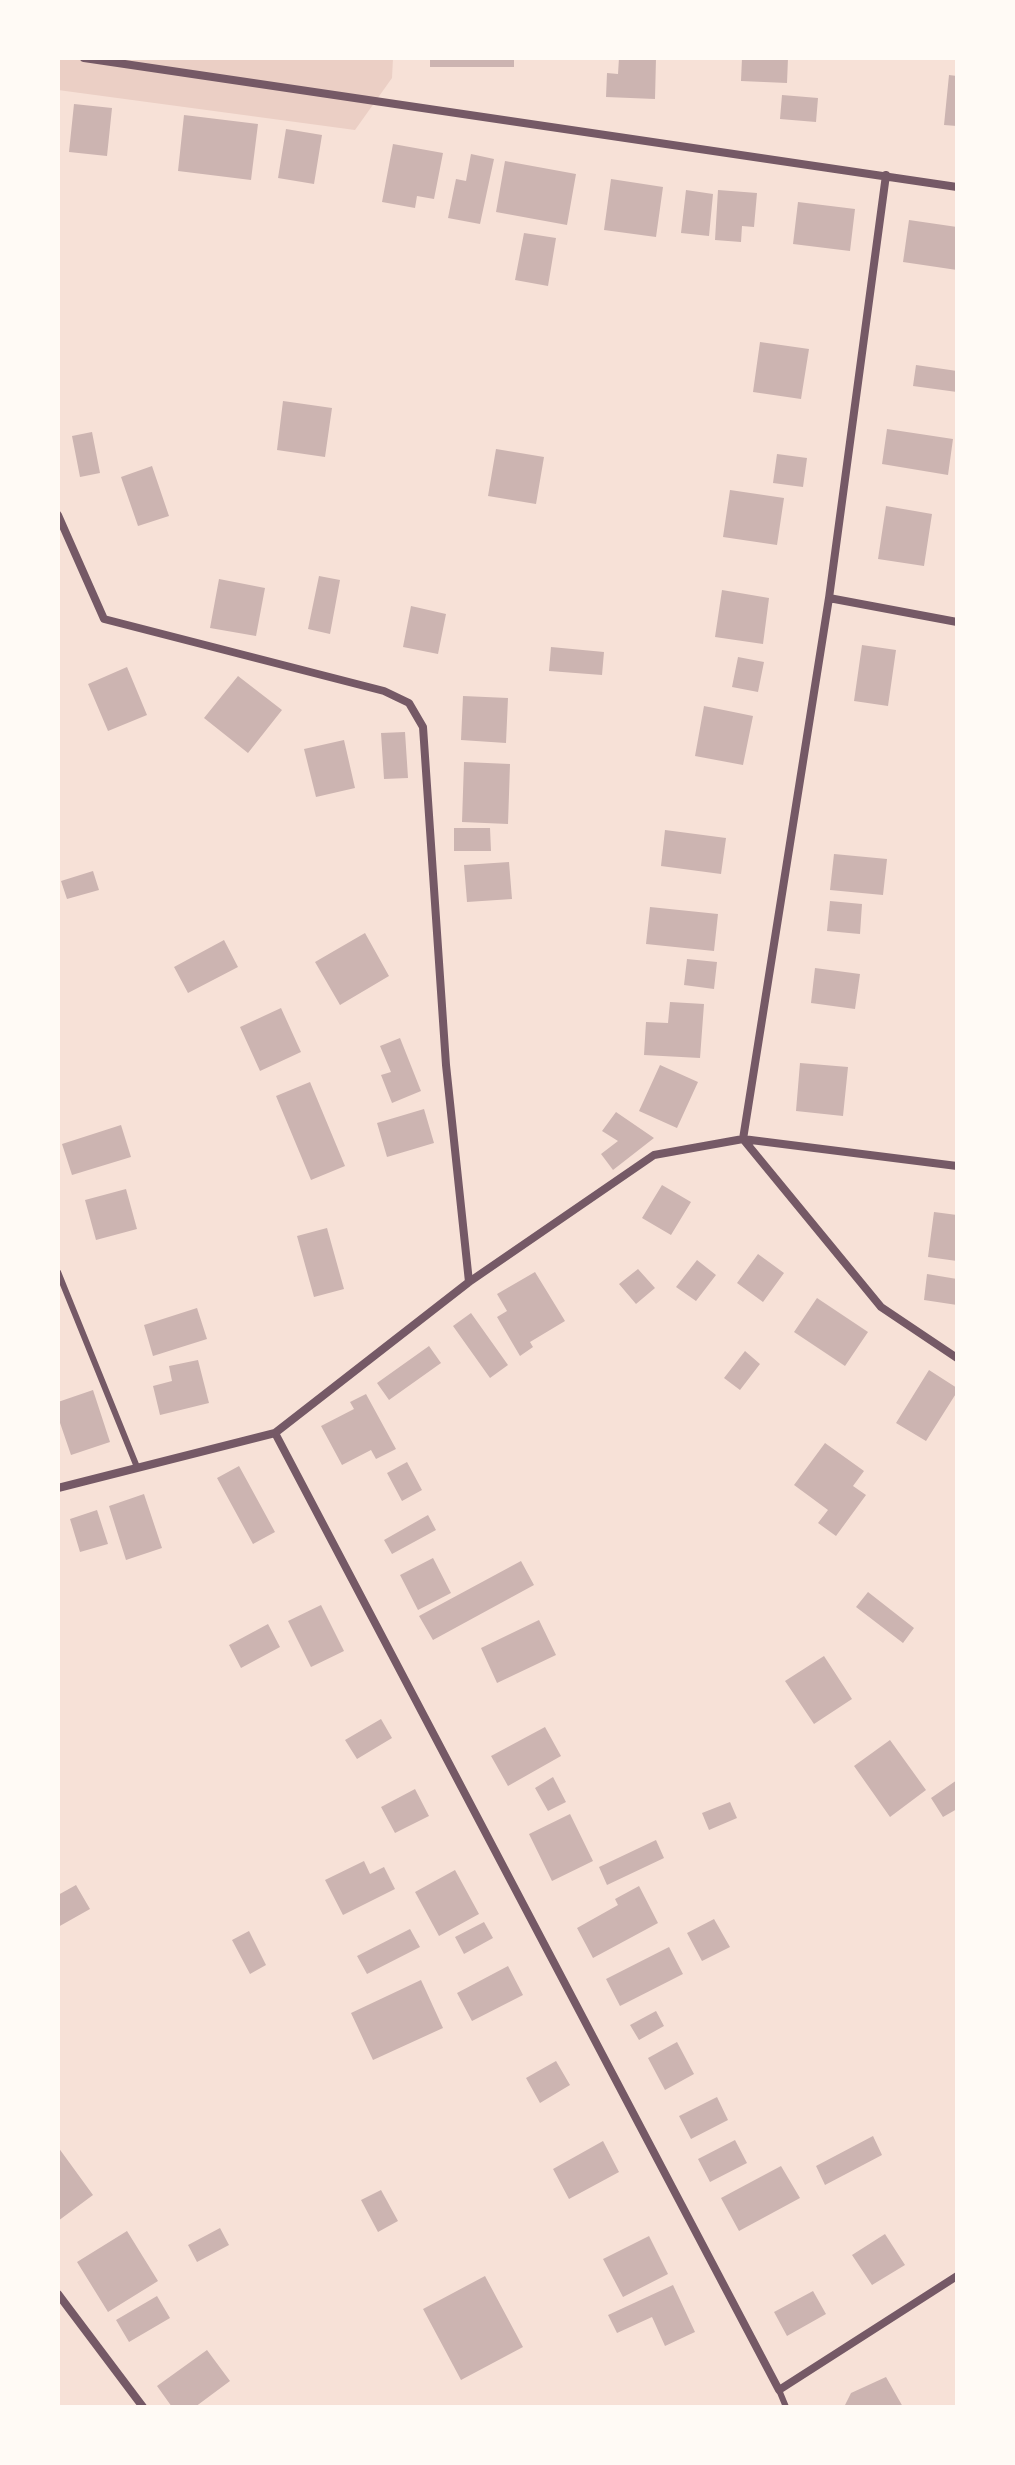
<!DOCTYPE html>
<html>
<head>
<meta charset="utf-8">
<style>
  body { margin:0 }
  #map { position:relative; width:1015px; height:2465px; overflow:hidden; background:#f7e1d7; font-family:Rubik,sans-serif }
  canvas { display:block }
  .frame { position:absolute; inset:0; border:60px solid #fffaf5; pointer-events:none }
</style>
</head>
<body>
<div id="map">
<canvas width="1015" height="2465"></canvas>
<div class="frame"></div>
</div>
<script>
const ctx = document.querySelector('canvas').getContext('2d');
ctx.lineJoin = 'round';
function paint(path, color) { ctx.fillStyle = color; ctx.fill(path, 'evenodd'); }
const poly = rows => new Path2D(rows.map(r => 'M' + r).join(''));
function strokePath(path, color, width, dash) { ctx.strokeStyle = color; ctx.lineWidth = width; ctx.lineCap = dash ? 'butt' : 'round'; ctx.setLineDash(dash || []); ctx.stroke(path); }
const green = poly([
  [58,58,393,58,392,78,355,130,58,90]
]);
const building = poly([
  [430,58,514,58,514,67,430,67],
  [619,58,656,58,655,99,606,97,607,73,618,74],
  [742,58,788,58,787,83,741,81],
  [949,75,957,76,957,126,944,125],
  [782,95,818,98,816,122,780,119],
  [74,104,112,108,107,156,69,152],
  [184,115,258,124,251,180,178,171],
  [286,129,322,135,314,184,278,178],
  [393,144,443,153,434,199,417,196,415,208,382,202],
  [471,154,494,159,480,224,448,218,456,179,466,181],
  [505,161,576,174,567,225,496,212],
  [611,179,663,187,656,237,604,230],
  [686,190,713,194,709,236,681,233],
  [718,190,757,193,754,227,742,226,741,242,715,240],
  [798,202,855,209,850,251,793,244],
  [909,220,957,227,957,270,903,262],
  [524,233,556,238,548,286,515,280],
  [760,342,809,349,801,399,753,392],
  [916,365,957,371,957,392,913,386],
  [283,401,332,408,325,457,277,450],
  [887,429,953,439,948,475,882,464],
  [92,432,100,473,80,477,72,436],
  [496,449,544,457,536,504,488,496],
  [777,454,807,458,803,487,773,483],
  [152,466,169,516,138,526,121,477],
  [730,490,784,498,777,545,723,537],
  [886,506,932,514,924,566,878,559],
  [319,576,340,580,330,634,308,629],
  [219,579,265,588,256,636,210,628],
  [722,590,769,598,763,644,715,637],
  [411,606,446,614,438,654,403,647],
  [862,645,896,650,888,706,854,701],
  [551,647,604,652,602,675,549,671],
  [738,657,764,662,758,692,732,687],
  [127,667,147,715,108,731,88,684],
  [238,676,282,710,248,753,204,718],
  [463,696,508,698,506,743,461,740],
  [704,706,753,716,743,765,695,756],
  [405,732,408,778,384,779,381,733],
  [344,740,355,788,316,797,304,749],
  [464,762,510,764,508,824,462,822],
  [454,828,490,828,491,851,454,851],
  [665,830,726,838,721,874,661,866],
  [834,854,887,859,883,895,830,890],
  [509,862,512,899,467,902,464,865],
  [93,871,99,890,67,899,61,881],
  [830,901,862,904,860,934,827,931],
  [650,907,718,914,714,951,646,944],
  [365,933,389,976,340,1005,315,962],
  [224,940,238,967,188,993,174,967],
  [687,959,717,962,714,989,684,985],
  [815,968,860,974,855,1009,811,1003],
  [670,1002,704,1004,700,1058,644,1055,646,1022,668,1023],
  [281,1008,301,1052,260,1071,240,1027],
  [400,1038,421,1091,392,1103,381,1075,391,1072,380,1046],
  [800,1063,848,1067,843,1116,796,1111],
  [660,1065,698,1082,677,1128,639,1111],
  [310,1082,345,1166,311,1180,276,1096],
  [424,1109,434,1143,387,1157,377,1123],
  [616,1112,654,1138,613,1170,601,1154,618,1141,602,1131],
  [121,1125,131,1157,72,1175,62,1144],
  [662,1185,691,1202,671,1235,642,1218],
  [126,1189,137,1229,96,1240,85,1200],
  [934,1212,957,1215,957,1261,928,1257],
  [327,1228,344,1289,314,1297,297,1236],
  [758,1254,784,1273,763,1302,737,1283],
  [697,1260,716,1275,696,1301,676,1287],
  [638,1269,655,1288,636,1304,619,1284],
  [535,1272,565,1321,530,1342,533,1347,520,1356,497,1317,507,1311,497,1294],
  [927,1274,957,1279,957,1305,924,1300],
  [817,1298,868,1332,845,1366,794,1332],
  [197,1308,207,1339,153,1356,144,1325],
  [471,1313,508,1365,490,1378,453,1326],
  [429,1346,441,1363,389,1400,377,1383],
  [745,1351,760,1364,740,1390,724,1378],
  [198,1360,209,1403,160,1415,153,1386,172,1381,169,1366],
  [929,1370,957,1388,957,1392,926,1441,896,1423],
  [93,1390,110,1442,71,1455,58,1417,58,1402],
  [366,1394,396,1449,376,1459,371,1450,342,1465,321,1426,354,1409,350,1402],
  [825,1443,864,1471,853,1486,866,1495,836,1536,818,1523,828,1510,794,1485],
  [407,1462,422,1490,402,1501,387,1473],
  [239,1466,275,1532,253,1544,217,1478],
  [144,1494,162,1548,126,1560,109,1506],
  [97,1510,108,1544,80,1552,70,1519],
  [428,1515,436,1530,392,1554,384,1540],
  [433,1558,451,1593,418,1610,400,1575],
  [521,1561,534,1585,433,1640,419,1616],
  [868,1592,914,1628,903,1643,856,1607],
  [321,1605,344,1651,311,1667,288,1621],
  [539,1620,556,1655,497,1683,481,1648],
  [268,1624,280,1647,241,1668,229,1645],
  [824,1656,852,1699,814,1724,785,1681],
  [381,1719,392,1738,357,1759,345,1740],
  [545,1727,561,1756,508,1786,491,1756],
  [890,1740,926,1790,890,1817,854,1766],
  [553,1777,566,1802,548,1811,535,1788],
  [957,1780,957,1809,943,1817,931,1798],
  [415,1789,429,1816,395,1833,381,1807],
  [730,1802,737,1818,709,1830,702,1813],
  [570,1814,593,1861,552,1881,529,1834],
  [656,1840,664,1858,607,1885,599,1867],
  [364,1861,370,1874,384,1867,395,1889,343,1915,325,1880],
  [455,1870,479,1914,439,1936,415,1892],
  [76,1885,90,1909,58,1927,58,1895],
  [639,1886,658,1923,593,1958,577,1928,618,1905,615,1899],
  [714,1919,730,1947,702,1961,687,1933],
  [484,1922,493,1938,464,1954,455,1937],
  [410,1929,420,1947,367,1974,357,1956],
  [249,1931,266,1965,250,1974,232,1940],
  [669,1947,683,1974,620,2006,606,1979],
  [508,1966,523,1995,472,2021,457,1993],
  [421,1980,443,2028,373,2060,351,2013],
  [656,2011,664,2026,639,2040,630,2025],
  [677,2042,694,2074,665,2090,648,2058],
  [556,2061,570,2085,540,2103,526,2078],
  [717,2097,728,2120,691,2139,679,2116],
  [873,2136,882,2155,825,2185,816,2166],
  [735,2140,747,2163,710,2182,698,2159],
  [603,2141,619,2172,569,2199,553,2169],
  [58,2147,93,2195,58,2221],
  [781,2166,800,2198,739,2231,721,2198],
  [381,2190,398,2221,378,2232,361,2200],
  [220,2228,229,2245,197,2262,188,2245],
  [127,2231,158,2281,108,2312,77,2262],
  [885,2234,905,2265,872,2285,852,2255],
  [649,2236,668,2274,623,2297,603,2259],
  [485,2276,523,2347,461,2380,423,2309],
  [673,2285,695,2332,665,2346,652,2317,617,2333,608,2315],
  [813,2291,826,2314,787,2336,774,2312],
  [157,2296,170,2318,129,2342,116,2320],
  [207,2350,230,2381,195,2407,172,2407,157,2386],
  [886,2377,903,2407,844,2407,851,2393]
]);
const service = poly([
  [58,1272,137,1467],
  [779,2390,786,2407]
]);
const minor = poly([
  [84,58,957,187],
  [886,175,829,598,743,1139,881,1307,957,1358],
  [58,515,104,619,384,691,409,703,423,727,446,1065,469,1282],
  [829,598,957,622],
  [275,1433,779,2390,957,2276],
  [58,1488,275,1433,469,1282,654,1155,743,1139,957,1166],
  [58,2294,143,2407]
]);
paint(green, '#ebcfc5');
paint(building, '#ccb4b1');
strokePath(service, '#755966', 6);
strokePath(minor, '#755966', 8);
</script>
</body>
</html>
